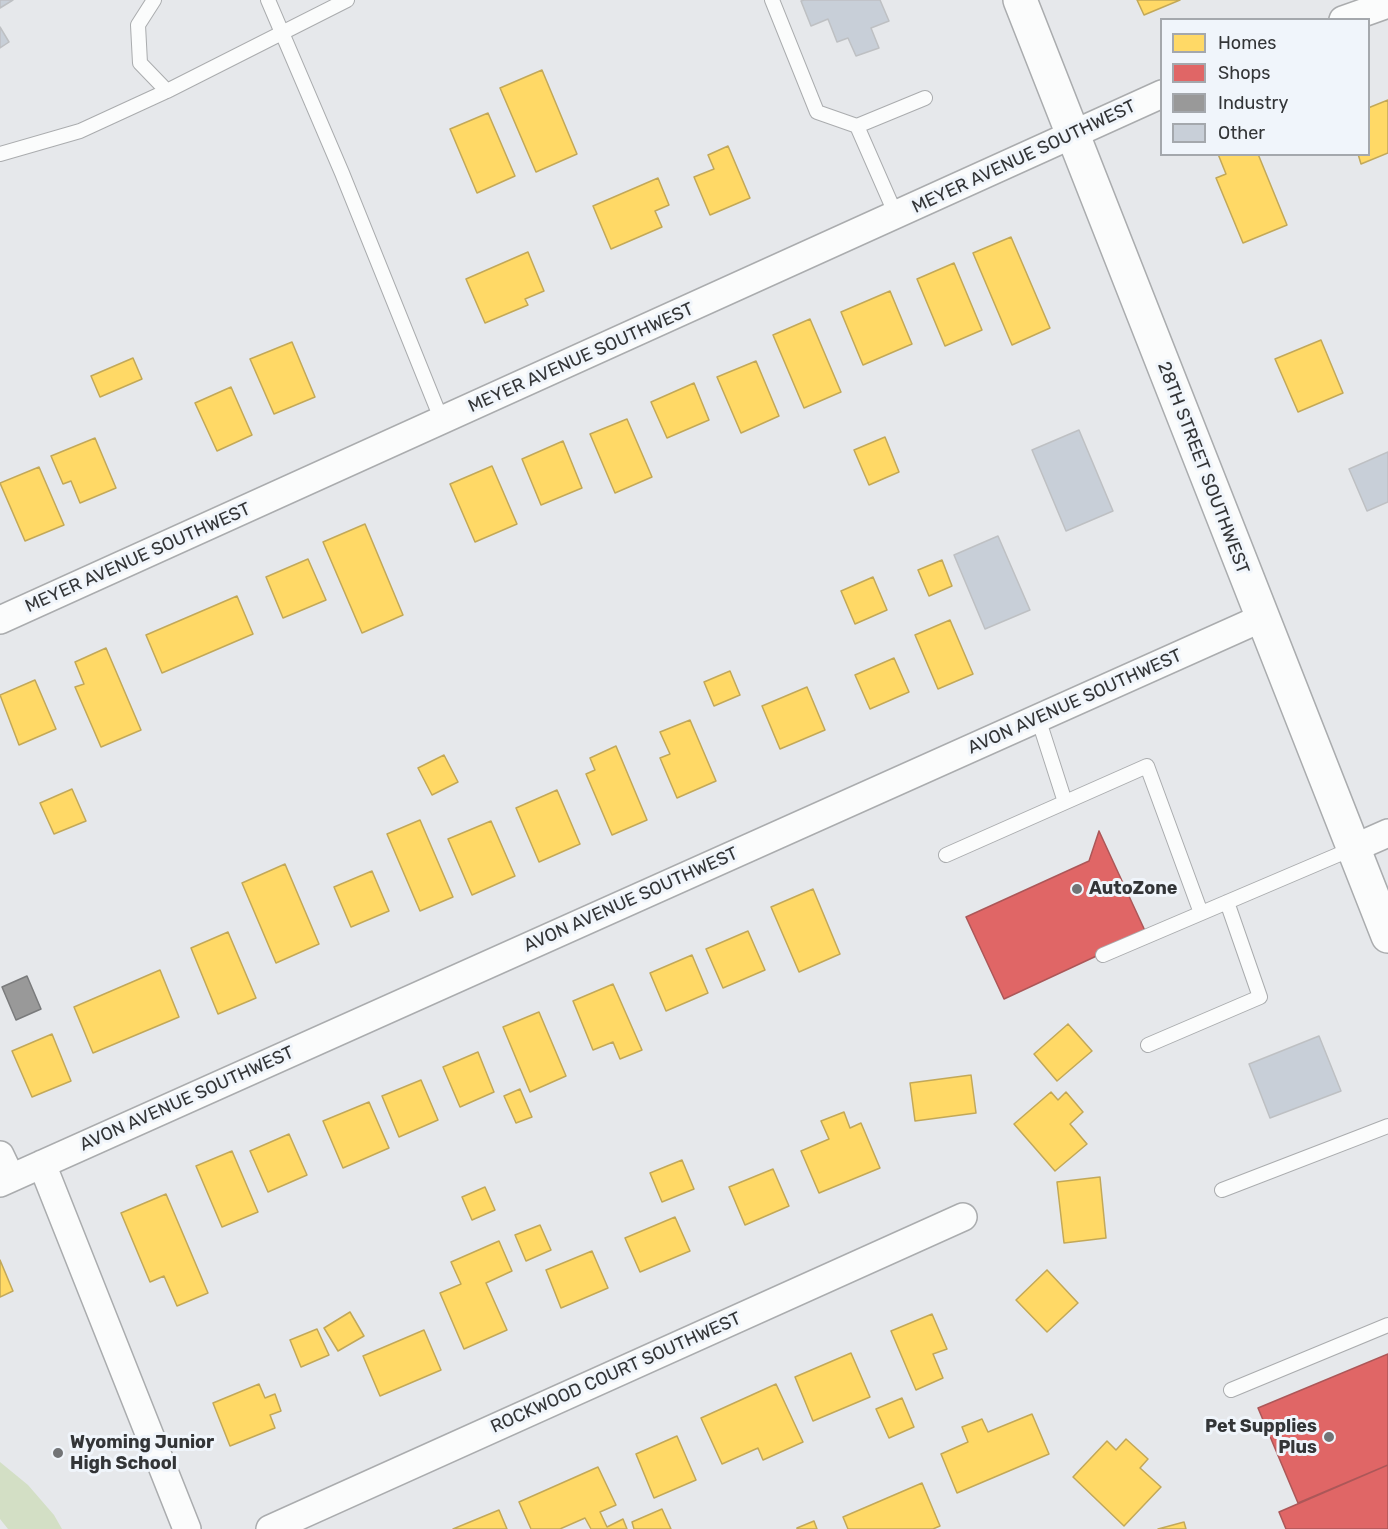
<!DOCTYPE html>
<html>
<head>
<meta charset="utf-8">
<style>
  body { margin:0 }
  #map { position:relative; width:1388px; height:1529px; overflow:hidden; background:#e6e8eb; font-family:Rubik,sans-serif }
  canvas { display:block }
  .legend { position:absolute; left:1160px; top:18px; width:210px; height:138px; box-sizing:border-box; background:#f0f5fb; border:2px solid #a4a8ad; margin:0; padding:8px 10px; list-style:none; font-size:18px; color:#333537 }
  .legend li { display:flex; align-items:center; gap:12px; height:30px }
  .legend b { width:30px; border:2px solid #a4a8ad }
</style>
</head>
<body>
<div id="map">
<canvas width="1388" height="1529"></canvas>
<ul class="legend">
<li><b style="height:16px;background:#ffd966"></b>Homes</li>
<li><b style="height:16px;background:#e06666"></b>Shops</li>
<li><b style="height:16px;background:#999"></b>Industry</li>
<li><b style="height:16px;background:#c8cfd8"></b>Other</li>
</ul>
</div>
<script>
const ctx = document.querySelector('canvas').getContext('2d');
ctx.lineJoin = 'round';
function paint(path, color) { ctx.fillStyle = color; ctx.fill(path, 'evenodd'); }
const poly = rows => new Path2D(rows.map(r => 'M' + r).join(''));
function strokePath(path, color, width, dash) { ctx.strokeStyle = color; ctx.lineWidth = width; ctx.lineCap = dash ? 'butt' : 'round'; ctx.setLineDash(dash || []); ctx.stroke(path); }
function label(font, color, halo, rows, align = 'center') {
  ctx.font = font + ' Rubik,sans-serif'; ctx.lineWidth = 6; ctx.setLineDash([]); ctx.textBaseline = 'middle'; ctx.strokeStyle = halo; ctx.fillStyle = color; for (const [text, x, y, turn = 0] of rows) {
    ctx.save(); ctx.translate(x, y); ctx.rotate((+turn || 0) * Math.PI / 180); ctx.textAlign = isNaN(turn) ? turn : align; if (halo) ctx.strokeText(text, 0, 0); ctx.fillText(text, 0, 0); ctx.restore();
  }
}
const green = poly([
  [0,1462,28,1485,54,1515,62,1529,8,1529,0,1519]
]);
const homes = poly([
  [1137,0,1180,0,1144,15,1137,0],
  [542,70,577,154,536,172,500,88,542,70],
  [1388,100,1388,153,1361,164,1358,154,1368,154,1368,108,1388,100],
  [488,113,515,176,477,193,450,129,488,113],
  [728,146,750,198,710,215,694,177,714,169,708,155,728,146],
  [1218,154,1258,154,1287,225,1243,243,1216,178,1226,174,1218,154],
  [658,178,669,205,655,211,662,227,611,249,593,206,658,178],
  [1011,237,1050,328,1012,345,973,253,1011,237],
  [528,252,544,291,525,299,528,305,485,323,466,279,528,252],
  [954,263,982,330,945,346,917,279,954,263],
  [890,291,912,344,863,365,841,312,890,291],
  [810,319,841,392,804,408,773,335,810,319],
  [1321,340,1343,393,1298,412,1275,359,1321,340],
  [292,342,315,397,274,414,250,359,292,342],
  [133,358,142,379,100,397,91,376,133,358],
  [756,361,779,416,741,433,717,377,756,361],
  [694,383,709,420,667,438,651,402,694,383],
  [231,387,252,435,217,451,195,403,231,387],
  [627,419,652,477,615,493,590,434,627,419],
  [885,437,899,472,869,485,854,450,885,437],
  [95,438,116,488,80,503,71,481,63,484,51,456,95,438],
  [563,441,582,488,541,505,522,459,563,441],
  [492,466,517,524,475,542,450,484,492,466],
  [39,467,64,525,25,541,0,483,39,467],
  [365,524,403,615,362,633,323,542,365,524],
  [308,559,326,600,283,618,266,577,308,559],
  [942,560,952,586,929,596,918,570,942,560],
  [873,577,887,610,855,624,841,591,873,577],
  [237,596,253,634,162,673,146,635,237,596],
  [950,620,973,674,938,689,915,635,950,620],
  [106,648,141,730,101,747,75,687,84,684,75,662,106,648],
  [894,658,909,692,870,709,855,675,894,658],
  [730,671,740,695,714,706,704,682,730,671],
  [35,680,56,729,19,745,0,695,35,680],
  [807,687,825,730,780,749,762,706,807,687],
  [690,720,716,781,677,798,660,758,670,754,660,732,690,720],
  [616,746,647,820,612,835,586,774,595,770,590,758,616,746],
  [444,755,458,782,432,795,418,768,444,755],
  [72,789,86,821,54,834,40,803,72,789],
  [557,790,580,844,539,862,516,808,557,790],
  [420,820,453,897,420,911,387,834,420,820],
  [491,821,515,876,472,895,448,839,491,821],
  [285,864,319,944,276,963,242,883,285,864],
  [372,871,389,911,351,927,334,887,372,871],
  [813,889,840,954,799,972,771,907,813,889],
  [748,931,765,970,723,988,706,949,748,931],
  [228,932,256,998,218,1014,191,948,228,932],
  [692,955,708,993,666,1011,650,973,692,955],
  [160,970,179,1017,93,1053,74,1007,160,970],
  [613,984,642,1050,620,1059,613,1042,593,1050,573,1001,613,984],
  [539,1012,566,1076,530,1092,503,1027,539,1012],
  [1068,1024,1092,1051,1057,1081,1034,1054,1068,1024],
  [52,1034,71,1081,32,1097,12,1051,52,1034],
  [478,1052,494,1092,460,1107,443,1067,478,1052],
  [971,1075,976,1113,915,1121,910,1083,971,1075],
  [421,1080,438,1120,399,1137,382,1096,421,1080],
  [520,1089,532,1117,516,1123,504,1096,520,1089],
  [1051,1092,1058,1100,1066,1092,1083,1112,1070,1124,1087,1144,1055,1171,1014,1124,1051,1092],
  [369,1102,389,1148,343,1168,323,1121,369,1102],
  [844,1112,850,1128,861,1123,880,1168,819,1193,801,1151,829,1139,821,1121,844,1112],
  [289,1134,307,1175,268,1192,250,1151,289,1134],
  [232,1151,258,1212,222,1227,196,1166,232,1151],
  [682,1160,694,1189,662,1202,650,1173,682,1160],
  [773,1169,789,1206,745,1225,729,1187,773,1169],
  [1100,1177,1106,1238,1064,1243,1057,1182,1100,1177],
  [485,1187,495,1210,472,1220,462,1197,485,1187],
  [166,1194,208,1293,177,1306,164,1276,150,1282,121,1213,166,1194],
  [675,1217,690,1251,640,1272,625,1238,675,1217],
  [540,1225,551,1250,526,1261,515,1235,540,1225],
  [499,1241,512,1271,486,1283,507,1330,464,1349,440,1293,461,1284,451,1262,499,1241],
  [592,1251,608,1288,561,1308,546,1270,592,1251],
  [0,1260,13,1291,0,1297,0,1260],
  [1047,1270,1078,1303,1047,1332,1016,1300,1047,1270],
  [350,1312,364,1336,338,1351,324,1328,350,1312],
  [932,1314,947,1349,933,1354,943,1378,916,1390,891,1331,932,1314],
  [317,1329,329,1355,301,1367,290,1340,317,1329],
  [424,1330,441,1370,380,1396,363,1356,424,1330],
  [851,1353,870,1397,813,1421,795,1377,851,1353],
  [259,1384,265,1398,275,1394,281,1411,270,1415,275,1428,230,1446,213,1403,259,1384],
  [776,1384,803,1442,763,1460,758,1448,722,1464,701,1418,776,1384],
  [902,1398,914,1427,889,1438,876,1409,902,1398],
  [1032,1414,1049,1454,957,1493,941,1454,968,1442,962,1427,982,1419,988,1432,1032,1414],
  [677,1436,696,1480,654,1498,636,1454,677,1436],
  [1126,1439,1148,1459,1140,1468,1161,1487,1124,1526,1073,1477,1107,1441,1116,1450,1126,1439],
  [598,1467,616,1505,600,1512,607,1527,623,1519,627,1529,591,1529,585,1518,560,1529,531,1529,519,1502,598,1467],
  [922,1483,940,1526,933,1529,848,1529,843,1517,922,1483],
  [662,1509,671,1529,634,1529,632,1522,662,1509],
  [499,1510,507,1529,453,1529,499,1510],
  [814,1521,817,1529,797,1529,797,1528,814,1521],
  [1184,1522,1186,1529,1158,1529,1184,1522]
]);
const shops = poly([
  [1099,831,1146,933,1004,999,966,917,1089,861,1099,831],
  [1388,1354,1388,1465,1298,1503,1258,1408,1388,1354],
  [1388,1465,1388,1529,1286,1529,1279,1512,1388,1465]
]);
const industry = poly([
  [27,976,41,1009,16,1020,2,987,27,976]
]);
const building = poly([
  [0,0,13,0,0,8,0,0],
  [804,0,880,0,889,21,871,28,879,48,856,56,848,38,837,42,828,19,811,26,801,1,804,0],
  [0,27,9,42,0,48,0,27],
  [1079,430,1113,511,1066,531,1032,450,1079,430],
  [1388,452,1388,502,1367,511,1349,469,1388,452],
  [998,536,1030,610,985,629,954,555,998,536],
  [1319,1036,1341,1091,1270,1118,1249,1064,1319,1036]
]);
const service = poly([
  [154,0,138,25,140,63,167,91,347,0],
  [268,0,342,173,442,421],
  [772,0,817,112,857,126,896,215],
  [857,126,925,98],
  [0,154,80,131,167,91],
  [1038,718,1065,802],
  [946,855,1147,766,1201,913],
  [1103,955,1354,848],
  [1148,1045,1260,997,1227,902],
  [1222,1190,1388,1126],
  [1231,1390,1388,1325]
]);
const minor = poly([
  [1343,20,1388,4],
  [0,620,1162,94],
  [1354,848,1388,833],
  [0,1155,11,1178],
  [42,1164,187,1529],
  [0,1183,1262,618],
  [270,1529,963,1217]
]);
const primary = poly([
  [1020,0,1388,936]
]);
const markers = [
  [1077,889,6,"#727476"],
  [1329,1437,6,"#727476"],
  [58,1453,6,"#727476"]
];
const streetNames = [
  ["MEYER AVENUE SOUTHWEST",1024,157,-25],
  ["MEYER AVENUE SOUTHWEST",581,358,-24],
  ["28TH STREET SOUTHWEST",1203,468,69],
  ["MEYER AVENUE SOUTHWEST",138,558,-24],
  ["AVON AVENUE SOUTHWEST",1075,702,-24],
  ["AVON AVENUE SOUTHWEST",631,900,-24],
  ["AVON AVENUE SOUTHWEST",187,1099,-24],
  ["ROCKWOOD COURT SOUTHWEST",616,1373,-24]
];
const poiNames = [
  ["AutoZone",1089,889],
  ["Pet Supplies",1317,1427,"right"],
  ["Plus",1317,1448,"right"],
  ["Wyoming Junior",70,1443],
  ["High School",70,1464]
];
paint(green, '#d3dfc5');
paint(homes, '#ffd966');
strokePath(homes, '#c2a858', 1.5);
paint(shops, '#e06666');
strokePath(shops, '#ac5758', 1.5);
paint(industry, '#999');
strokePath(industry, '#7a7b7c', 1.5);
paint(building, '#c8cfd8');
strokePath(building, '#bec0c3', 1.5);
strokePath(service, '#aaacae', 16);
strokePath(minor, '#aaacae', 30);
strokePath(primary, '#aaacae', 36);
strokePath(service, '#fbfcfc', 14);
strokePath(minor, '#fbfcfc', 27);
strokePath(primary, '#fbfcfc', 33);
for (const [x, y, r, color] of markers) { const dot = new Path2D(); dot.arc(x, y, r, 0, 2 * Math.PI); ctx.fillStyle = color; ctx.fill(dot); strokePath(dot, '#f0f5fb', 2); }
label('18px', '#333537', '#f0f5fb', streetNames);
label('bold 18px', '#333537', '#f0f5fb', poiNames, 'left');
</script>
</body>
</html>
